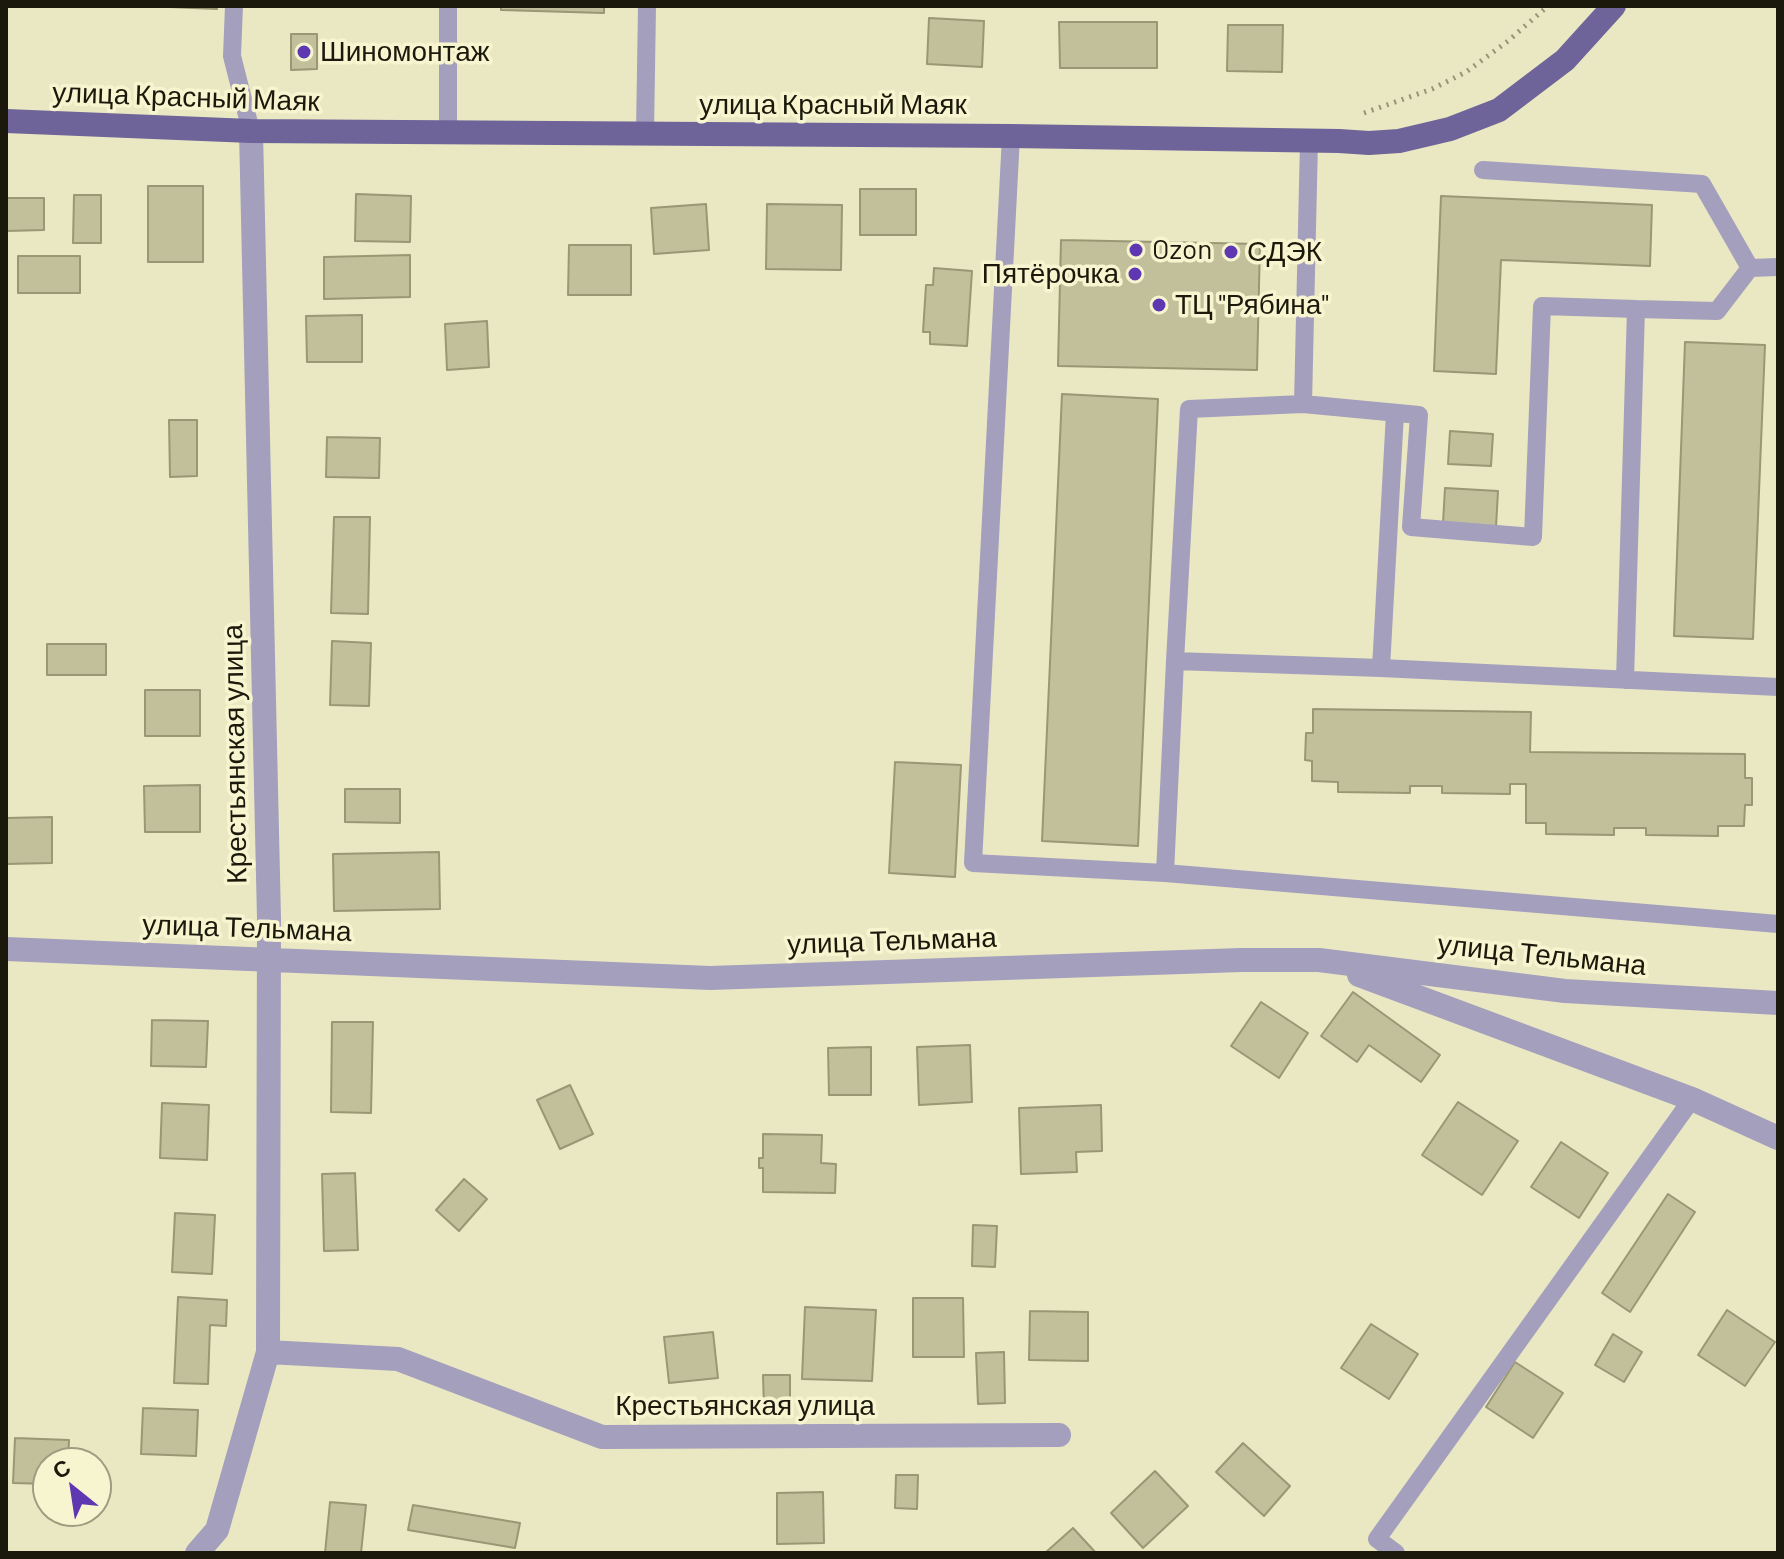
<!DOCTYPE html>
<html>
<head>
<meta charset="utf-8">
<style>
  body { margin:0 }
  #map { position:relative; width:1784px; height:1559px; overflow:hidden; background:#eae8c3; font-family:Barlow,sans-serif }
  canvas { display:block }
  .frame { position:absolute; inset:0; border:8px solid #1a190b; pointer-events:none }
  .north { position:absolute; left:32px; top:1447px; width:80px; height:80px; box-sizing:border-box; background:#f7f5d0; border:2px solid #9f9d81; border-radius:50%; rotate:330deg; font-size:22px; font-weight:700; line-height:32px; text-align:center; color:#1a190b }
  .north::after { content:''; display:block; margin:auto; width:28px; height:36px; background:#5e38b0; clip-path:polygon(50% 0,100% 100%,50% 72%,0 100%) }
</style>
</head>
<body>
<div id="map">
<canvas width="1784" height="1559"></canvas>
<div class="frame"></div>
<div class="north">С</div>
</div>
<script>
const ctx = document.querySelector('canvas').getContext('2d');
ctx.lineJoin = 'round';
function paint(path, color) { ctx.fillStyle = color; ctx.fill(path, 'evenodd'); }
const poly = rows => new Path2D(rows.map(r => 'M' + r).join(''));
function strokePath(path, color, width, dash) { ctx.strokeStyle = color; ctx.lineWidth = width; ctx.lineCap = dash ? 'butt' : 'round'; ctx.setLineDash(dash || []); ctx.stroke(path); }
function label(font, color, halo, rows, align = 'center') {
  ctx.font = font + ' Barlow,sans-serif'; ctx.lineWidth = 7; ctx.setLineDash([]); ctx.textBaseline = 'middle'; ctx.strokeStyle = halo; ctx.fillStyle = color; for (const [text, x, y, turn = 0] of rows) {
    ctx.save(); ctx.translate(x, y); ctx.rotate((+turn || 0) * Math.PI / 180); ctx.textAlign = isNaN(turn) ? turn : align; if (halo) ctx.strokeText(text, 0, 0); ctx.fillText(text, 0, 0); ctx.restore();
  }
}
const building = poly([
  [145,6,217,6,217,9,145,6],
  [501,6,604,6,604,13,501,10,501,6],
  [929,18,984,21,982,67,927,64,929,18],
  [1059,22,1157,22,1157,68,1060,68,1059,22],
  [1228,25,1283,25,1282,72,1227,71,1228,25],
  [291,34,317,34,317,69,291,70,291,34],
  [148,186,203,186,203,262,148,262,148,186],
  [860,189,916,189,916,235,860,235,860,189],
  [356,194,411,196,410,242,355,241,356,194],
  [74,195,101,195,101,243,73,243,74,195],
  [1441,196,1652,205,1650,266,1501,260,1496,374,1434,371,1441,196],
  [6,198,44,198,44,230,6,231,6,198],
  [706,204,709,250,654,254,651,208,706,204],
  [767,204,842,205,841,270,766,269,767,204],
  [1061,240,1260,244,1257,370,1058,366,1061,240],
  [569,245,631,245,631,295,568,295,569,245],
  [410,255,410,297,324,299,324,257,410,255],
  [18,256,80,256,80,293,18,293,18,256],
  [934,268,972,271,967,346,930,344,930,332,923,332,926,285,933,285,934,268],
  [362,315,362,362,307,362,306,316,362,315],
  [487,321,489,367,447,370,445,324,487,321],
  [1685,342,1765,345,1753,639,1674,636,1685,342],
  [1062,394,1158,399,1138,846,1042,841,1062,394],
  [169,420,197,420,197,476,170,477,169,420],
  [1450,431,1493,434,1491,466,1448,464,1450,431],
  [327,437,380,438,379,478,326,477,327,437],
  [1445,488,1498,491,1496,527,1443,523,1445,488],
  [334,517,370,517,368,614,331,613,334,517],
  [332,641,371,643,369,706,330,705,332,641],
  [47,644,106,644,106,675,47,675,47,644],
  [145,690,200,690,200,736,145,736,145,690],
  [1313,709,1531,712,1530,752,1745,754,1745,778,1752,778,1752,805,1745,805,1744,826,1718,826,1718,836,1646,835,1646,828,1614,828,1614,835,1546,834,1546,823,1526,823,1526,784,1510,784,1510,794,1442,793,1442,786,1410,786,1410,793,1338,792,1338,782,1312,781,1312,761,1305,760,1306,733,1313,733,1313,709],
  [895,762,961,765,955,877,889,873,895,762],
  [200,785,200,832,145,832,144,786,200,785],
  [345,789,400,789,400,823,345,822,345,789],
  [52,817,52,863,6,864,6,818,52,817],
  [439,852,440,909,334,911,333,854,439,852],
  [1353,992,1440,1055,1421,1082,1369,1045,1357,1062,1321,1036,1353,992],
  [1261,1002,1308,1033,1279,1078,1231,1046,1261,1002],
  [152,1020,208,1021,206,1067,151,1066,152,1020],
  [332,1022,373,1022,371,1113,331,1112,332,1022],
  [970,1045,972,1102,919,1105,917,1047,970,1045],
  [871,1047,871,1095,829,1095,828,1048,871,1047],
  [570,1085,593,1134,560,1149,537,1100,570,1085],
  [1458,1102,1518,1141,1482,1195,1422,1155,1458,1102],
  [162,1103,209,1105,207,1160,160,1158,162,1103],
  [1101,1105,1102,1151,1076,1152,1077,1172,1021,1174,1019,1108,1101,1105],
  [763,1134,822,1135,821,1163,836,1164,835,1193,763,1192,763,1168,759,1168,759,1158,763,1158,763,1134],
  [1561,1142,1608,1173,1579,1218,1531,1187,1561,1142],
  [355,1173,358,1250,324,1251,322,1174,355,1173],
  [464,1179,487,1199,459,1231,436,1210,464,1179],
  [1668,1194,1695,1212,1630,1312,1602,1293,1668,1194],
  [175,1213,215,1215,212,1274,172,1272,175,1213],
  [973,1225,997,1226,995,1267,972,1266,973,1225],
  [178,1297,227,1300,226,1326,210,1325,208,1384,174,1383,178,1297],
  [913,1298,963,1298,964,1357,913,1357,913,1298],
  [805,1307,876,1310,872,1381,802,1379,805,1307],
  [1727,1310,1775,1342,1745,1386,1698,1355,1727,1310],
  [1030,1311,1088,1312,1088,1361,1029,1360,1030,1311],
  [1371,1324,1418,1354,1389,1399,1341,1368,1371,1324],
  [713,1332,718,1378,669,1383,664,1337,713,1332],
  [1613,1334,1642,1352,1624,1382,1595,1365,1613,1334],
  [1004,1352,1005,1403,978,1404,976,1353,1004,1352],
  [1515,1362,1563,1393,1533,1438,1486,1407,1515,1362],
  [763,1375,790,1375,790,1408,764,1409,763,1375],
  [143,1408,198,1410,196,1456,141,1454,143,1408],
  [15,1438,69,1440,68,1463,48,1463,48,1484,13,1483,15,1438],
  [1243,1443,1290,1486,1264,1516,1216,1472,1243,1443],
  [1155,1471,1188,1506,1143,1548,1111,1513,1155,1471],
  [896,1475,918,1475,917,1509,895,1508,896,1475],
  [823,1492,824,1543,777,1544,777,1493,823,1492],
  [330,1502,366,1505,361,1553,325,1553,330,1502],
  [413,1505,520,1523,515,1548,408,1530,413,1505],
  [1073,1528,1096,1553,1045,1553,1073,1528]
]);
const path = poly([
  [1364,113,1432,89,1466,72,1508,41,1548,6]
]);
const lane = poly([
  [234,6,232,56,251,131],
  [448,132,448,6],
  [645,133,647,6],
  [1011,136,973,863,1165,873],
  [1483,170,1702,184,1750,268],
  [1303,404,1419,415,1411,527,1533,537,1542,306,1636,309],
  [1395,413,1381,668,1778,687],
  [1175,661,1189,409,1303,404,1309,141],
  [1381,668,1175,661,1165,873,1778,924],
  [1625,680,1636,309,1717,311,1750,268,1778,267],
  [1396,1553,1377,1539,1692,1099]
]);
const street = poly([
  [6,949,710,978,1241,960,1319,960,1565,991,1778,1003],
  [1359,975,1692,1099,1778,1138],
  [268,1352,398,1359,602,1437,1059,1435],
  [197,1553,217,1530,268,1352,269,919,251,131]
]);
const primary = poly([
  [6,121,251,131,1011,136,1339,141,1369,143,1399,141,1450,129,1499,110,1565,60,1614,6]
]);
const markers = [
  [304,52,8,"#5e38b0"],
  [1136,250,8,"#5e38b0"],
  [1231,252,8,"#5e38b0"],
  [1135,274,8,"#5e38b0"],
  [1159,305,8,"#5e38b0"]
];
const poiNames = [
  ["Шиномонтаж",320,52],
  ["Ozon",1152,250],
  ["СДЭК",1247,252],
  ["Пятёрочка",1119,274,"right"],
  ["ТЦ \"Рябина\"",1175,305]
];
const streetNames = [
  ["улица Красный Маяк",186,97,2],
  ["улица Красный Маяк",833,105],
  ["Крестьянская улица",235,754,-91],
  ["улица Тельмана",247,928,2],
  ["улица Тельмана",892,941,-2],
  ["улица Тельмана",1542,955,6],
  ["Крестьянская улица",745,1406]
];
paint(building, '#c2c09b');
strokePath(building, '#999774', 2);
strokePath(path, '#969579', 5, [2, 6]);
strokePath(lane, '#a49fbd', 18);
strokePath(street, '#a49fbd', 24);
strokePath(primary, '#6e6499', 24);
for (const [x, y, r, color] of markers) { const dot = new Path2D(); dot.arc(x, y, r, 0, 2 * Math.PI); ctx.fillStyle = color; ctx.fill(dot); strokePath(dot, '#f7f5d0', 3); }
label('28px', '#1a190b', '#f7f5d0', poiNames, 'left');
label('28px', '#1a190b', '#f7f5d0', streetNames);
</script>
</body>
</html>
